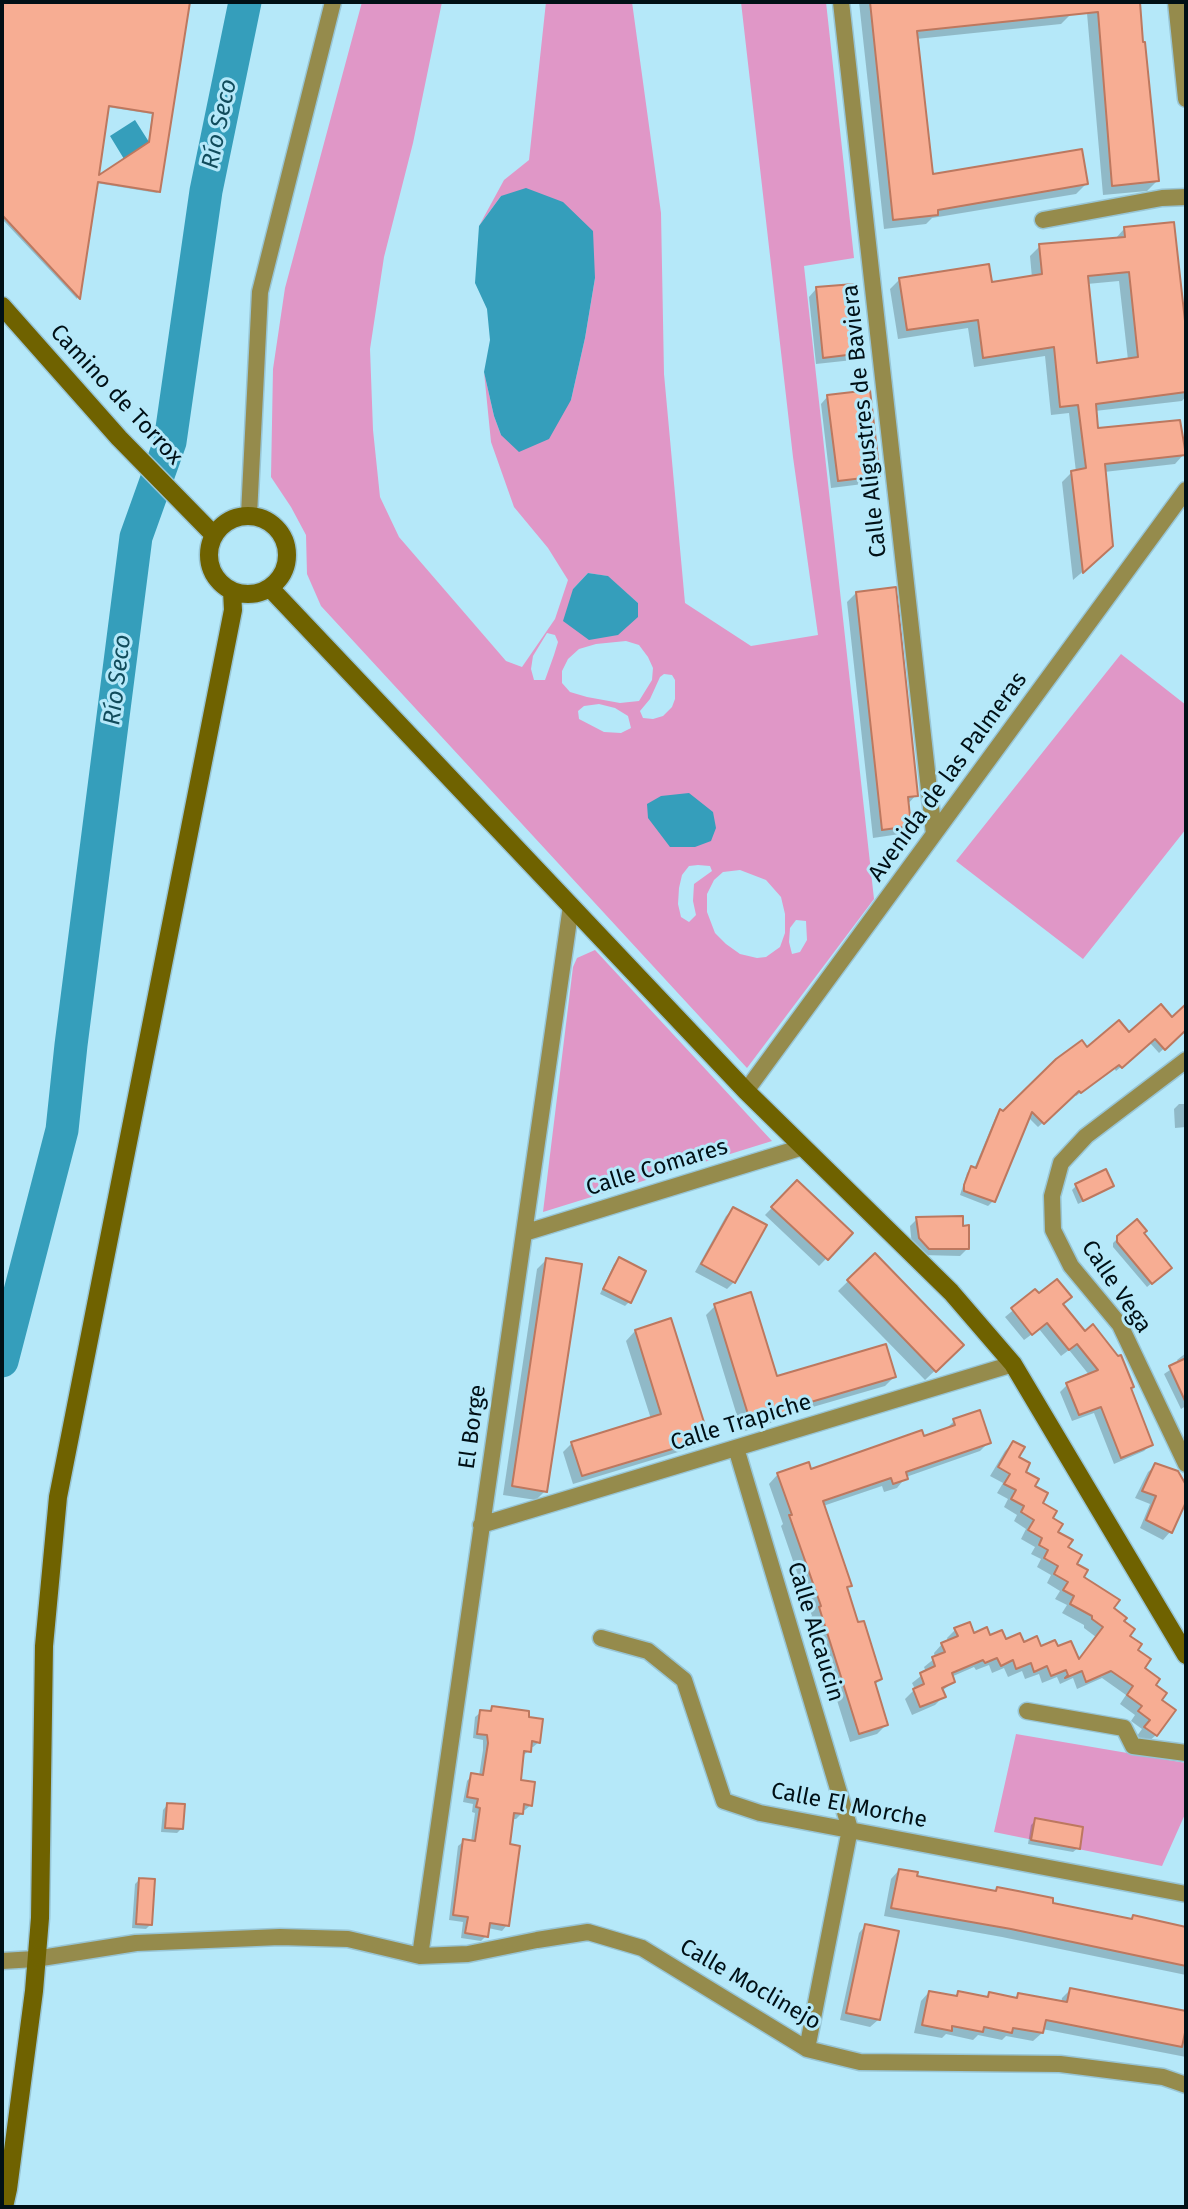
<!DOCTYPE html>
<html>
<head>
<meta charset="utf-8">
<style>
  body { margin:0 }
  #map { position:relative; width:1188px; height:2209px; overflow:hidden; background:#b5e8f9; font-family:"Fira Sans",sans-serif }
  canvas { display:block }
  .frame { position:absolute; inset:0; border:4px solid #001016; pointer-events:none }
</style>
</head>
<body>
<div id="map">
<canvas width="1188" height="2209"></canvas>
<div class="frame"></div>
</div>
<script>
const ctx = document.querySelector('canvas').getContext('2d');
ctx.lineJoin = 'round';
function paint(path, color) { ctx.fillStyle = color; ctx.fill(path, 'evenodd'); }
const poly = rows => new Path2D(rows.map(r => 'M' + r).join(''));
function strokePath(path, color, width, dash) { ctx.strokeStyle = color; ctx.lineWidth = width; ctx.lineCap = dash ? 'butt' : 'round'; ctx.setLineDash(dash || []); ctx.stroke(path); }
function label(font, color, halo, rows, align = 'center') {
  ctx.font = font + ' "Fira Sans",sans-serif'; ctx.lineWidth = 6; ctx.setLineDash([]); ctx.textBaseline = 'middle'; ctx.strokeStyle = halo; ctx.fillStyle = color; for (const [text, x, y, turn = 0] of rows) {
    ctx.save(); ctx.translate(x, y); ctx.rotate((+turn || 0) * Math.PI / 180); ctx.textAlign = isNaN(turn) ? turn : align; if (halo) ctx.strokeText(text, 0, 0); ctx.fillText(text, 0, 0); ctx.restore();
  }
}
const green = poly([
  [362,2,442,2,413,143,384,257,370,349,373,430,380,497,399,537,506,661,522,667,555,619,568,580,548,548,514,507,491,442,484,372,494,416,501,435,571,400,585,338,595,278,501,196,479,226,504,180,529,160,546,2,632,2,661,213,664,374,685,603,751,646,818,635,793,457,741,2,826,2,854,258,804,266,874,899,747,1068,321,606,307,574,306,535,291,507,271,477,273,369,285,288],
  [588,573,607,576,638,603,573,589],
  [547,633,555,635,558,642,554,655,545,680,534,680,531,669,533,656],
  [626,641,639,645,648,657,653,668,652,680,639,701,620,703,587,697,570,692,562,683,562,671,568,659,579,649,596,644],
  [664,674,672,675,675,680,675,699,672,707,663,716,653,719,643,718,640,711,650,699,660,677],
  [599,704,615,708,628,716,631,728,621,733,604,732,579,719,578,711,584,706],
  [698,865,710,866,712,871,694,884,693,901,696,915,689,922,681,917,678,904,679,888,682,875,689,866],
  [740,870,766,880,781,897,785,914,785,933,780,947,766,957,757,958,740,954,726,944,715,933,707,912,707,894,714,880,723,872],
  [796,920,806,921,807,940,800,952,792,954,789,942,790,928],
  [1121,654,1186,705,1186,829,1083,959,956,861],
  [595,950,772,1141,543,1212,573,967,577,958],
  [1016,1734,1186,1763,1186,1812,1162,1866,994,1832]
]);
const water = poly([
  [135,120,149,142,124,159,110,136],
  [526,188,563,202,593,231,595,278,585,338,571,400,549,439,519,452,501,435,494,416,484,372,490,340,487,309,475,283,479,226,501,196],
  [588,573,608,576,638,603,638,617,618,635,589,640,563,621,573,589],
  [689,793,713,812,716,828,711,841,695,847,670,847,648,818,647,804,661,796]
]);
const shadow = poly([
  [2,2,188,2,159,191,157,193,96,183,77,299,2,219],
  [107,107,152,114,148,145,97,178],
  [859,2,1069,2,1071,14,1061,24,916,39,932,176,1086,184,1076,194,932,218,926,224,884,229],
  [1086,2,1138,2,1157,181,1147,191,1103,195],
  [1173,224,1186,343,1186,396,1182,401,1095,411,1097,430,1184,454,1175,464,1104,472,1101,556,1073,580,1062,482,1072,472,1076,472,1069,413,1051,415,1045,356,974,367,968,328,898,339,890,289,900,279,991,284,1032,278,1030,256,1040,246,1115,239,1124,229],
  [1119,281,1128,360,1096,365,1087,284],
  [816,289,861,352,853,360,816,364,809,297],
  [828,396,878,475,871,483,831,488,821,404],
  [856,593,916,795,907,805,909,825,900,834,873,838,847,602],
  [1186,1006,1186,1028,1159,1053,1150,1043,1116,1071,1114,1068,1076,1096,1074,1094,1038,1127,1028,1117,993,1201,988,1206,960,1195,967,1173,971,1168,974,1169,996,1116,1001,1112,1003,1113,1087,1050,1172,1019],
  [1179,1104,1186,1104,1186,1127,1175,1128,1174,1109],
  [797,1182,851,1233,819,1266,765,1215],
  [1112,1185,1107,1190,1078,1204,1072,1190,1076,1186],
  [733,1209,734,1282,727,1289,695,1272,726,1216],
  [917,1219,967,1249,960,1256,922,1255,912,1246,910,1226],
  [1142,1234,1165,1272,1147,1287,1113,1247,1113,1243,1118,1238],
  [875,1255,962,1345,925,1380,838,1291],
  [546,1260,545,1491,536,1500,503,1495,537,1269],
  [619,1260,629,1302,625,1306,600,1294,614,1264],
  [1035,1292,1061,1304,1151,1444,1144,1451,1114,1464,1094,1413,1072,1421,1060,1392,1067,1385,1090,1376,1069,1350,1061,1356,1039,1329,1024,1340,1005,1317],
  [715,1306,776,1378,894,1377,885,1386,782,1416,777,1421,742,1432,706,1315],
  [635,1331,707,1437,698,1446,573,1484,563,1452,572,1443,651,1419,626,1341],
  [1186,1353,1186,1406,1181,1409,1164,1374,1179,1364,1177,1360],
  [954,1421,989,1442,980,1451,906,1477,897,1488,884,1492,882,1486,823,1506,850,1585,846,1589,857,1625,881,1679,874,1685,886,1725,877,1734,850,1742,811,1617,812,1616,781,1526,783,1524,769,1484,778,1474,810,1471,923,1438,944,1431],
  [1013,1443,1023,1473,1033,1486,1040,1504,1051,1519,1082,1578,1122,1622,1142,1668,1153,1685,1160,1701,1156,1735,1147,1743,1137,1736,1142,1729,1131,1721,1135,1715,1120,1704,1126,1695,1102,1678,1077,1689,1073,1678,1060,1684,1057,1677,1042,1683,1039,1674,1025,1679,1022,1671,1008,1677,1004,1668,992,1673,989,1665,976,1670,974,1667,951,1677,953,1682,942,1691,944,1696,935,1705,912,1715,905,1699,915,1689,912,1683,926,1672,924,1667,935,1658,934,1653,942,1644,948,1642,947,1638,955,1630,1005,1642,1040,1648,1057,1648,1078,1661,1096,1637,1084,1628,1084,1625,1062,1613,1067,1605,1055,1599,1060,1591,1047,1583,1051,1575,1037,1567,1041,1559,1031,1554,1035,1547,1021,1539,1026,1529,1014,1521,1017,1515,1004,1507,1008,1499,997,1493,1003,1483,990,1476,1005,1451],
  [1156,1465,1177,1473,1186,1489,1186,1498,1170,1532,1163,1540,1140,1528,1150,1504,1135,1498,1148,1472],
  [493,1708,527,1718,539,1742,533,1747,530,1747,529,1751,522,1756,519,1782,531,1805,525,1810,522,1810,521,1814,516,1819,512,1819,508,1846,507,1925,502,1931,488,1928,486,1936,481,1941,461,1938,463,1922,449,1920,458,1846,464,1841,471,1842,475,1813,472,1812,473,1804,463,1802,467,1781,472,1775,479,1776,483,1750,483,1740,473,1738,475,1717,481,1712,488,1713],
  [167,1805,182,1828,177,1833,161,1832,163,1810],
  [1036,1820,1078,1848,1073,1852,1028,1844,1031,1825],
  [899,1870,915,1878,994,1892,997,1889,1051,1904,1130,1920,1134,1917,1186,1929,1186,1975,1002,1937,884,1916,891,1879],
  [140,1879,150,1925,146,1929,132,1928,135,1884],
  [866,1925,897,1932,878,2020,870,2027,840,2020,859,1933],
  [1070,1990,1186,2013,1186,2057,1042,2029,1042,2033,1033,2041,1006,2036,1002,2040,978,2035,973,2040,946,2034,942,2038,914,2033,921,2001,929,1992,954,1997,958,1993,986,1998,990,1994,1015,1999,1019,1995,1061,2003,1062,1998]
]);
const river = poly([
  [2,1361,62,1130,71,1045,136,537,170,442,206,191,245,2]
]);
const building = poly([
  [2,2,190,2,160,192,98,182,80,299,2,215,2,2],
  [109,106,153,113,149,142,99,175,109,106],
  [870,2,1140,2,1143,42,1145,42,1159,181,1112,186,1098,12,917,31,933,174,1082,149,1088,184,938,210,938,215,893,220,870,2],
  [1174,222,1186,330,1186,392,1096,404,1098,428,1180,420,1186,455,1105,464,1113,546,1083,573,1071,471,1086,468,1078,405,1060,407,1054,347,983,358,978,320,907,330,899,278,989,264,992,282,1042,274,1039,244,1125,237,1124,227,1174,222],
  [1129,272,1138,357,1097,363,1088,276,1129,272],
  [854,284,863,353,823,358,816,287,854,284],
  [870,390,880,476,838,481,827,395,870,390],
  [896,587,918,796,908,797,911,826,882,830,856,592,896,587],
  [1161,1004,1172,1017,1186,1004,1186,1030,1165,1050,1155,1039,1122,1068,1119,1065,1081,1093,1079,1091,1044,1124,1032,1112,995,1202,964,1191,964,1185,971,1166,976,1168,1000,1109,1003,1111,1056,1059,1082,1040,1087,1047,1119,1020,1129,1032,1161,1004],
  [1106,1169,1114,1186,1083,1201,1075,1184,1106,1169],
  [797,1180,853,1233,828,1260,771,1207,797,1180],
  [733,1207,767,1225,735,1283,701,1264,733,1207],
  [963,1216,963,1226,969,1225,969,1249,929,1249,919,1238,916,1217,963,1216],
  [1137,1219,1147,1231,1144,1233,1172,1268,1152,1284,1117,1242,1117,1236,1137,1219],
  [875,1253,964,1345,936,1372,847,1280,875,1253],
  [619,1257,646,1271,631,1303,603,1289,619,1257],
  [546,1258,582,1264,547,1492,512,1486,546,1258],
  [1057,1279,1072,1297,1063,1304,1085,1331,1093,1324,1118,1356,1121,1355,1134,1387,1131,1388,1153,1445,1121,1458,1101,1407,1079,1415,1066,1383,1098,1370,1077,1344,1069,1350,1047,1323,1032,1335,1011,1308,1035,1289,1039,1293,1057,1279],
  [751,1292,777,1376,886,1344,896,1377,787,1409,788,1412,751,1424,714,1304,751,1292],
  [671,1318,709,1438,582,1476,571,1442,661,1414,635,1330,671,1318],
  [1186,1358,1186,1403,1169,1366,1186,1358],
  [980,1410,991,1443,906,1472,908,1479,893,1484,891,1478,823,1501,852,1586,847,1587,858,1622,864,1621,882,1679,875,1682,888,1725,859,1734,819,1607,821,1606,789,1515,792,1515,777,1473,809,1462,811,1469,922,1430,924,1436,955,1425,953,1419,980,1410],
  [1013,1441,1025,1447,1019,1457,1030,1463,1026,1472,1039,1479,1035,1486,1048,1493,1043,1503,1057,1511,1053,1518,1063,1524,1058,1532,1073,1540,1068,1547,1082,1555,1077,1564,1088,1570,1084,1577,1120,1600,1114,1608,1127,1618,1124,1621,1135,1629,1130,1636,1142,1644,1138,1650,1151,1659,1145,1668,1160,1679,1156,1685,1167,1693,1162,1700,1176,1710,1157,1736,1144,1727,1150,1720,1138,1711,1142,1706,1127,1695,1133,1686,1111,1671,1086,1682,1082,1671,1065,1678,1068,1675,1066,1670,1051,1676,1047,1666,1034,1672,1031,1663,1016,1669,1013,1660,1001,1666,997,1658,985,1663,983,1660,952,1673,955,1682,942,1688,946,1697,920,1707,913,1689,924,1684,920,1673,935,1666,932,1657,945,1652,941,1643,958,1636,954,1628,970,1622,974,1633,987,1627,990,1635,1002,1630,1006,1639,1020,1633,1024,1642,1037,1636,1041,1646,1055,1640,1058,1646,1071,1641,1079,1659,1103,1627,1092,1619,1092,1616,1070,1604,1074,1596,1063,1590,1068,1582,1054,1574,1058,1566,1044,1558,1048,1550,1039,1545,1042,1538,1028,1530,1034,1520,1021,1512,1024,1506,1011,1499,1016,1490,1004,1484,1010,1474,998,1467,1013,1441],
  [1155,1463,1178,1471,1186,1485,1186,1502,1172,1533,1146,1520,1156,1496,1142,1491,1155,1463],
  [492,1706,529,1711,529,1717,543,1719,540,1743,532,1741,531,1752,524,1751,521,1780,535,1782,532,1806,524,1804,523,1814,514,1813,510,1844,520,1846,509,1926,490,1923,488,1937,465,1933,468,1917,453,1915,463,1839,475,1841,480,1808,476,1807,478,1799,467,1797,471,1773,483,1775,488,1743,487,1735,477,1734,480,1710,491,1711,492,1706],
  [167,1803,185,1804,183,1829,165,1828,167,1803],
  [1035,1818,1083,1827,1080,1849,1031,1840,1035,1818],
  [899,1869,918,1872,917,1876,996,1891,997,1887,1018,1891,1053,1898,1053,1903,1132,1919,1133,1915,1186,1927,1186,1966,1011,1929,891,1908,899,1869],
  [139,1878,155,1879,152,1925,136,1924,139,1878],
  [865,1924,899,1931,880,2020,846,2013,865,1924],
  [1070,1988,1186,2011,1186,2028,1182,2047,1046,2020,1043,2033,1013,2028,1012,2033,984,2027,983,2032,952,2026,952,2031,922,2025,929,1991,957,1996,958,1991,988,1997,989,1992,1017,1998,1018,1993,1067,2002,1070,1988]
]);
const street = poly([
  [841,2,934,834],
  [1176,2,1186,99],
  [1043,220,1162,198,1186,197],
  [249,515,260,292,333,2],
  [1186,1060,1086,1136,1061,1163,1052,1196,1053,1230,1071,1266,1120,1325,1186,1464],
  [746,1091,1186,490],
  [524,1233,803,1147],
  [736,1448,850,1829,807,2049],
  [481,1525,1013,1364],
  [601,1638,648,1651,684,1680,724,1801,760,1813,1186,1894],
  [1027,1711,1124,1728,1133,1746,1186,1753],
  [420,1956,571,906],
  [2,1961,35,1959,136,1943,280,1937,348,1939,420,1956,468,1954,537,1940,588,1932,642,1948,807,2049,860,2062,1060,2064,1163,2077,1186,2085]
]);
const secondary = poly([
  [2,306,119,438,214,535],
  '209 555a39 39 0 1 1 78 0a39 39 0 1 1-78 0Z',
  [270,588,746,1091,951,1292,1013,1364,1186,1655],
  [4,2207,8,2189,34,1991,40,1918,44,1646,58,1497,233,610,232,591]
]);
const streetNames = [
  ["Camino de Torrox",116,395,47],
  ["Calle Aligustres de Baviera",865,421,-96],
  ["Avenida de las Palmeras",948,777,-54],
  ["Calle Comares",657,1168,-17],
  ["Calle Vega",1116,1287,56],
  ["Calle Trapiche",741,1423,-17],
  ["El Borge",473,1427,-82],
  ["Calle Alcaucin",815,1632,73],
  ["Calle El Morche",849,1806,11],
  ["Calle Moclinejo",750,1985,30]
];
const waterNames = [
  ["Río Seco",220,124,-78],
  ["Río Seco",118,680,-83]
];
paint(green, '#e097c7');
paint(water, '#359ebb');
paint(shadow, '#0003');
strokePath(river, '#359ebb', 33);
paint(building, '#f7ad93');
strokePath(building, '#bd785f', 2);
strokePath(street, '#98c5d5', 19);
strokePath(secondary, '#98c5d5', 21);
strokePath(street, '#958b4c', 16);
strokePath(secondary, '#6f6200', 18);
label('23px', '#001016', '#b5e8f9', streetNames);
label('italic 24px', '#114c5c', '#b5e8f9', waterNames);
</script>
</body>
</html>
